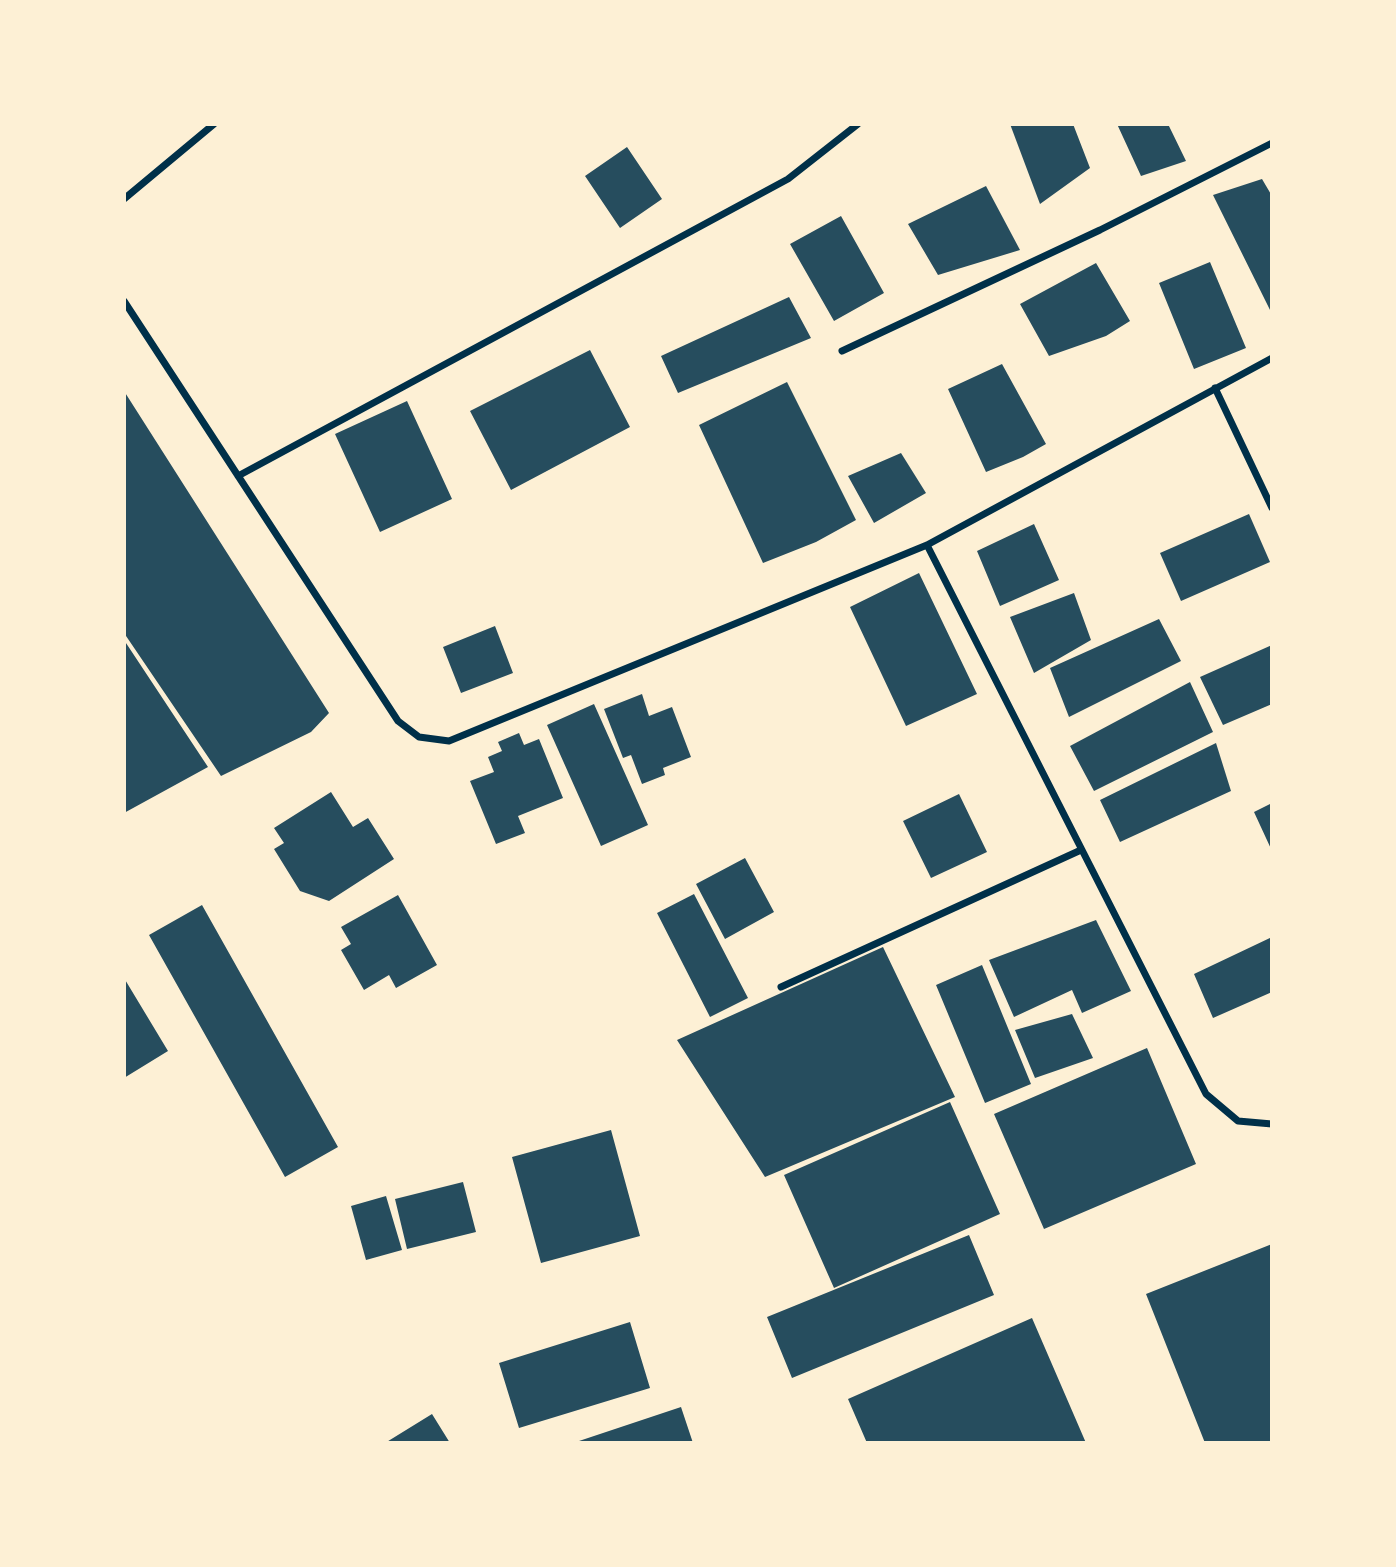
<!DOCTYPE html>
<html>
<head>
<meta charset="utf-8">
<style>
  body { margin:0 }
  #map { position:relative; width:1396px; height:1567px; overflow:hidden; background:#fdf0d5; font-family:"Fira Sans",sans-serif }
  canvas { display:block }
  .frame { position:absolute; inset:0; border:126px solid #fdf0d5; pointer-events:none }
</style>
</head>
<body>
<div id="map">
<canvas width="1396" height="1567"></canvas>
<div class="frame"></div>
</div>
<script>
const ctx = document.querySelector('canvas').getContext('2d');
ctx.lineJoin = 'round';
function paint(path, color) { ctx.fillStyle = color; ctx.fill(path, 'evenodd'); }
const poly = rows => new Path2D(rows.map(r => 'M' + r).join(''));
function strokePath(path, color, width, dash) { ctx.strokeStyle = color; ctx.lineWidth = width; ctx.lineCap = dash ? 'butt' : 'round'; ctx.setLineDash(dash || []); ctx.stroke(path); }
const building = poly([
  [1010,124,1073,124,1090,168,1040,204],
  [1117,124,1168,124,1186,161,1141,176],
  [627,147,662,199,620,228,585,176],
  [1262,179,1272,196,1272,314,1213,195],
  [986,186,1020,250,938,275,908,224],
  [841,216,884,293,834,321,790,244],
  [1210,262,1246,348,1194,369,1159,283],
  [1096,263,1130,321,1106,336,1049,356,1020,304],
  [789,297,811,338,678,393,661,356],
  [590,350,630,427,511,490,470,411],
  [1002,364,1046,444,1023,457,986,472,948,389],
  [787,382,856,520,816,542,763,563,699,425],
  [124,391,329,713,311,732,221,776,124,633],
  [407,401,452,499,380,532,335,434],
  [901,453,926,493,874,523,848,476],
  [1249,514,1270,562,1181,601,1160,553],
  [1034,524,1059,580,1000,606,977,551],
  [919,573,977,694,906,726,850,607],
  [1074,593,1091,640,1034,673,1010,617],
  [1159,619,1181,661,1069,717,1050,668],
  [495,626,513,673,461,693,443,647],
  [124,640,208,767,124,813],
  [1272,645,1272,704,1223,725,1200,677],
  [1190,682,1213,732,1094,791,1070,746],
  [642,694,649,716,672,707,691,757,663,768,665,775,642,784,631,755,623,758,604,709],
  [594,704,648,825,601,846,547,725],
  [519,733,524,745,539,739,563,798,518,816,525,833,496,844,470,781,494,772,488,757,502,751,498,742],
  [1216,743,1231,791,1120,842,1100,800],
  [331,792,353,827,368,818,394,859,329,901,300,891,274,849,284,843,274,828],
  [959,794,987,852,931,878,903,821],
  [1272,803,1272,851,1254,812],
  [745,858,774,912,725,939,696,884],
  [694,894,748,998,710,1017,657,913],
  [398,895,437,965,396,988,389,975,364,990,341,950,351,944,341,927],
  [202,905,338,1147,285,1177,149,935],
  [1096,920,1131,991,1082,1013,1072,990,1014,1017,989,960],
  [1272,937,1272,992,1213,1018,1194,974],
  [883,947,955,1097,765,1177,677,1040],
  [982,965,1031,1084,985,1103,936,985],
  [124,978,168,1051,124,1078],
  [1072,1014,1093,1058,1035,1078,1015,1030],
  [1147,1048,1196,1164,1044,1229,994,1114],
  [950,1102,1000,1214,834,1288,784,1175],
  [611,1130,640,1236,541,1263,512,1157],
  [463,1182,476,1232,407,1249,395,1199],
  [386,1196,402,1250,366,1260,351,1206],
  [969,1235,994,1295,792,1378,767,1317],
  [1272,1244,1272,1443,1205,1443,1146,1294],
  [1032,1318,1086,1443,867,1443,848,1399],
  [630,1322,650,1388,519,1428,499,1363],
  [681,1407,693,1443,576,1443,576,1442],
  [432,1414,450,1443,385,1443]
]);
const minor = poly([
  [124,199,214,124],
  [124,301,398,721,419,737,449,741,927,545,1272,358],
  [842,351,1100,230,1272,143],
  [1215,388,1272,508],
  [238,476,788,179,858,124],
  [927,545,1206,1094,1238,1121,1272,1124],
  [781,987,1081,850]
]);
paint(building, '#264d5e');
strokePath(minor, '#003049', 7);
</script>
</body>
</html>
